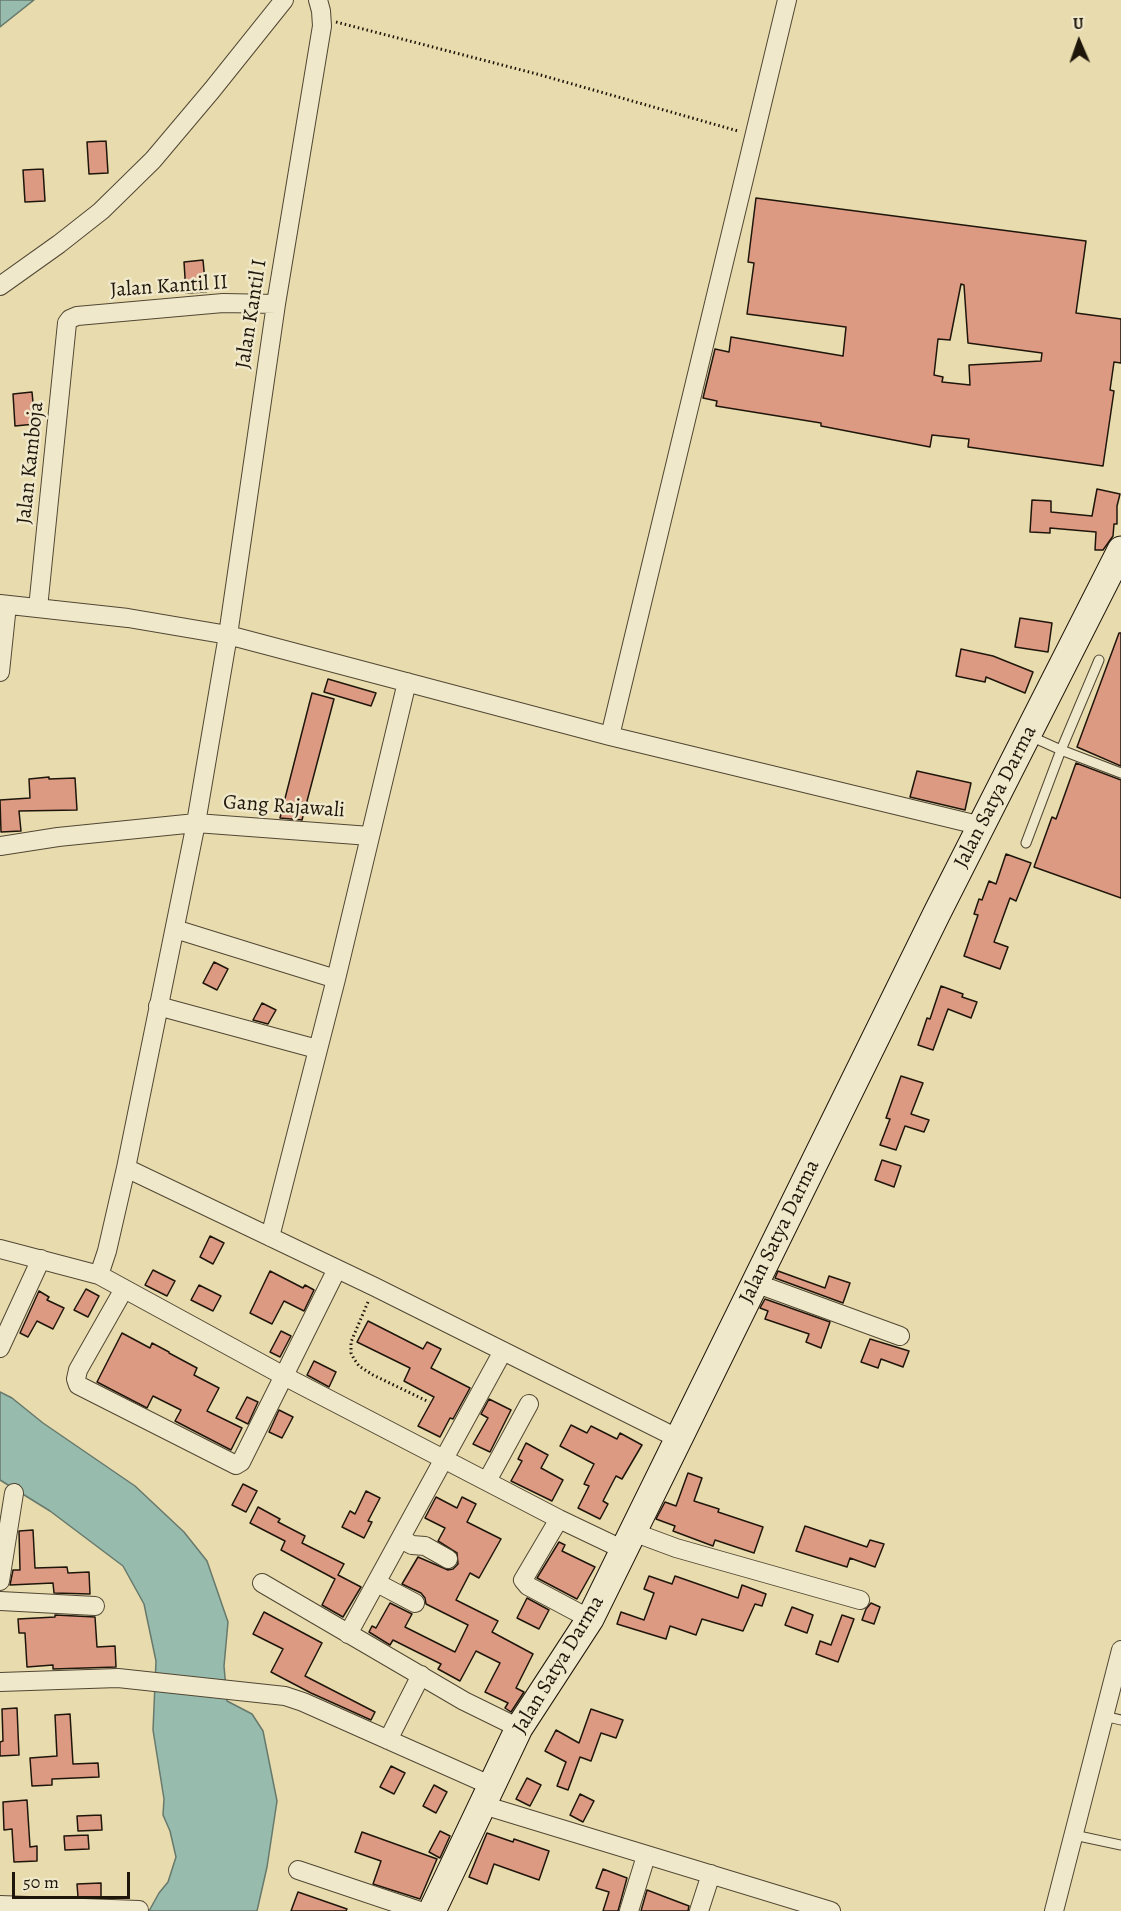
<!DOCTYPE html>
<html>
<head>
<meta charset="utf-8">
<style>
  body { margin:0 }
  #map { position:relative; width:1121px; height:1911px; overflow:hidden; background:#e8dbad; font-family:Alegreya,serif }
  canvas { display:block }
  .north { position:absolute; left:1049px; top:12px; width:60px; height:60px; -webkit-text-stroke:4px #f0e8ca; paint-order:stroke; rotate:358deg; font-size:16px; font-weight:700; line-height:24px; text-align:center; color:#1f160b }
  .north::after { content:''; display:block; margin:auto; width:21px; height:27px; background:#1f160b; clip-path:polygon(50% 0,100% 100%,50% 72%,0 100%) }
  .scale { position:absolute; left:12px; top:1872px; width:118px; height:27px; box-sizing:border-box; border:3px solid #1f160b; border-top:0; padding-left:8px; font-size:18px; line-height:21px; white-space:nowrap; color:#1f160b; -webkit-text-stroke:4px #f0e8ca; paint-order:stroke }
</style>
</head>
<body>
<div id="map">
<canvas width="1121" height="1911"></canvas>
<div class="north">U</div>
<div class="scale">50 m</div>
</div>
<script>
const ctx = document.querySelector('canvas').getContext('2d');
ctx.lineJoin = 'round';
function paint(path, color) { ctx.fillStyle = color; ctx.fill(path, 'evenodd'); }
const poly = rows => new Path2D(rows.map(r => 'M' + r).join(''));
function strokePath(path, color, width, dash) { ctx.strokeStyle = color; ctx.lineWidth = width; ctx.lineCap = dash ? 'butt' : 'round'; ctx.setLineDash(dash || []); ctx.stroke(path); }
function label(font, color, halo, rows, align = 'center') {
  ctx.font = font + ' Alegreya,serif'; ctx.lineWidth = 5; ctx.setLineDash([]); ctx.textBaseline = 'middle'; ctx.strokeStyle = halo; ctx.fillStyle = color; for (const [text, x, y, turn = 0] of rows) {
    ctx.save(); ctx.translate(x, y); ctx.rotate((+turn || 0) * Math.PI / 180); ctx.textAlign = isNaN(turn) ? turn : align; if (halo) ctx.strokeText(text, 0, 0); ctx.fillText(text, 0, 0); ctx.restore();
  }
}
const water = poly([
  [0,0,34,0,0,27,0,0],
  [0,1392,12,1398,43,1423,135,1486,184,1532,207,1561,228,1622,224,1666,227,1701,252,1714,263,1731,277,1801,267,1867,257,1911,149,1911,159,1893,168,1882,176,1857,170,1831,163,1815,164,1799,153,1730,156,1661,144,1604,123,1566,50,1511,0,1480,0,1392]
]);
const building = poly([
  [106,141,108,173,89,174,87,142,106,141],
  [43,169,45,201,25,202,23,170,43,169],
  [756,198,1086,241,1076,313,1121,319,1121,363,1114,362,1110,390,1114,391,1103,466,968,447,969,439,932,435,930,447,821,426,821,423,716,406,717,401,703,398,715,349,729,352,731,337,843,356,846,327,747,314,754,263,748,262,756,198],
  [961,284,964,285,968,343,1042,353,1041,361,969,365,970,385,942,382,943,377,934,375,938,339,950,340,961,284],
  [203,260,206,292,186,293,184,262,203,260],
  [32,392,35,424,15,426,13,394,32,392],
  [1097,489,1120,494,1117,506,1117,524,1114,524,1113,536,1103,550,1095,550,1096,532,1050,528,1050,533,1030,532,1032,500,1051,501,1051,512,1092,516,1097,489],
  [1020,618,1052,623,1048,652,1015,647,1020,618],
  [1119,633,1121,633,1121,766,1077,747,1119,633],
  [961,649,993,656,1033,672,1025,693,986,677,985,682,956,676,961,649],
  [328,679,376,693,371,706,324,692,328,679],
  [312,693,334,699,302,820,280,818,312,693],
  [1076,763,1121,780,1121,898,1034,867,1052,817,1056,819,1076,763],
  [917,771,971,783,965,810,910,797,917,771],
  [49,777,49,779,75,778,77,810,19,811,21,831,1,832,0,800,30,798,29,779,49,777],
  [1006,854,1031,863,1016,901,1010,898,994,942,1008,947,1000,969,964,956,978,915,974,914,979,899,982,900,989,881,996,884,1006,854],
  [214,962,228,969,217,990,203,983,214,962],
  [941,986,963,994,962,997,977,1002,971,1018,948,1009,933,1050,918,1045,927,1018,930,1019,941,986],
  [262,1003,276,1010,268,1024,253,1020,262,1003],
  [901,1076,923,1083,911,1114,929,1120,924,1132,905,1126,896,1150,880,1145,890,1119,886,1118,901,1076],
  [882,1160,901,1166,894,1187,875,1180,882,1160],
  [210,1236,224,1243,213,1264,200,1257,210,1236],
  [153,1270,175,1281,167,1296,145,1285,153,1270],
  [270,1271,303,1288,305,1285,314,1290,304,1311,284,1301,272,1324,250,1313,270,1271],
  [778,1271,825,1288,829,1276,850,1283,843,1303,775,1278,778,1271],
  [199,1285,221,1296,213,1311,191,1300,199,1285],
  [86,1289,99,1296,88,1317,74,1310,86,1289],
  [39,1291,49,1297,47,1300,64,1308,53,1329,37,1321,28,1337,20,1333,39,1291],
  [765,1299,830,1322,821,1348,806,1342,809,1334,765,1319,768,1311,760,1308,765,1299],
  [368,1321,423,1349,427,1342,441,1349,431,1368,470,1388,453,1419,450,1418,440,1437,418,1426,434,1397,404,1381,410,1368,357,1342,368,1321],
  [281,1331,291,1336,280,1357,270,1352,281,1331],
  [122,1333,150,1348,152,1343,169,1352,169,1353,197,1368,194,1375,219,1388,207,1411,242,1428,231,1450,175,1421,181,1410,153,1396,147,1408,97,1382,122,1333],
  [870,1339,909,1351,903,1367,881,1359,878,1368,861,1362,870,1339],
  [314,1361,336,1372,329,1387,307,1375,314,1361],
  [247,1397,258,1402,248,1424,236,1418,247,1397],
  [489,1399,511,1410,490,1452,473,1444,488,1418,481,1414,489,1399],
  [279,1410,293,1417,282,1438,269,1432,279,1410],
  [571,1425,587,1433,591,1426,617,1439,620,1433,642,1445,622,1479,616,1476,603,1501,608,1504,600,1519,578,1508,589,1486,584,1484,594,1464,560,1446,571,1425],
  [526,1443,548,1455,541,1468,563,1480,552,1501,511,1481,522,1461,518,1459,526,1443],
  [688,1473,702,1478,694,1501,719,1509,718,1512,763,1527,754,1553,715,1540,713,1546,673,1531,675,1526,656,1519,665,1502,676,1506,688,1473],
  [243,1484,257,1491,246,1512,232,1505,243,1484],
  [366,1491,380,1498,368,1521,372,1522,364,1538,342,1527,350,1511,355,1514,366,1491],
  [436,1497,457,1508,462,1497,476,1504,467,1522,501,1539,479,1578,470,1573,456,1600,498,1621,492,1632,533,1654,516,1688,524,1692,511,1712,505,1708,508,1703,485,1692,500,1663,476,1651,460,1681,438,1669,441,1664,393,1640,390,1645,369,1632,372,1626,376,1628,390,1603,412,1614,405,1627,455,1652,468,1625,426,1604,425,1598,421,1593,402,1584,418,1557,448,1570,453,1569,458,1564,457,1553,438,1541,445,1528,425,1518,436,1497],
  [258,1507,280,1519,278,1522,305,1536,302,1543,344,1564,338,1575,361,1587,343,1617,322,1605,335,1579,281,1550,285,1541,250,1523,258,1507],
  [805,1526,867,1547,870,1540,884,1544,875,1567,850,1558,847,1567,796,1551,805,1526],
  [33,1530,35,1568,67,1567,68,1573,89,1572,90,1594,54,1593,53,1583,10,1585,13,1570,20,1570,19,1531,33,1530],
  [559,1542,565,1545,562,1551,595,1567,577,1599,537,1578,559,1542],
  [649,1576,672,1584,675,1576,738,1598,742,1585,766,1594,762,1606,755,1604,743,1631,702,1619,696,1635,670,1626,666,1639,617,1624,621,1612,644,1620,654,1593,644,1589,649,1576],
  [527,1598,549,1610,539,1629,517,1618,527,1598],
  [871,1603,880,1607,874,1624,862,1620,866,1609,871,1603],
  [792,1607,813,1615,807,1633,785,1625,792,1607],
  [264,1612,322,1643,305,1676,375,1712,371,1720,311,1693,271,1672,283,1649,253,1634,264,1612],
  [55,1615,95,1617,97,1647,115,1646,116,1667,53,1669,53,1665,27,1667,25,1633,19,1633,18,1619,55,1617,55,1615],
  [842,1615,854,1619,838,1662,816,1654,820,1641,831,1645,842,1615],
  [17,1708,19,1755,0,1756,0,1742,3,1741,2,1709,17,1708],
  [591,1709,623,1720,616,1738,601,1733,591,1761,580,1757,568,1790,557,1786,566,1762,545,1751,556,1730,579,1743,591,1709],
  [70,1714,73,1764,98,1763,99,1777,52,1779,52,1785,32,1786,30,1758,57,1756,55,1715,70,1714],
  [391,1766,405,1773,394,1794,380,1787,391,1766],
  [527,1778,541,1785,530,1806,516,1799,527,1778],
  [434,1785,447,1792,436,1813,423,1806,434,1785],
  [580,1794,594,1801,583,1822,570,1815,580,1794],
  [27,1800,30,1847,37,1846,37,1861,14,1862,12,1829,4,1830,3,1802,27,1800],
  [101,1815,102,1830,78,1831,77,1816,101,1815],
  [440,1831,450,1836,440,1858,429,1852,440,1831],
  [362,1832,437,1859,420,1899,373,1884,381,1861,355,1852,362,1832],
  [487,1833,513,1842,514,1839,549,1851,539,1880,494,1864,487,1884,469,1877,487,1833],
  [88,1835,89,1849,65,1850,64,1836,88,1835],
  [603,1869,627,1878,618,1911,603,1911,609,1892,596,1888,603,1869],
  [101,1883,101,1897,78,1897,77,1884,101,1883],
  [647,1890,689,1906,688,1911,641,1911,647,1890],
  [298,1892,347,1909,346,1911,291,1911,298,1892]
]);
const path = poly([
  [336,22,537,74,738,131],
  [368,1302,351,1342,351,1353,354,1359,359,1366,373,1375,429,1402]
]);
const lane = poly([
  [1030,736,1061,750,1121,773],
  [1026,843,1061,750,1099,660],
  [1104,1716,1121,1720],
  [1074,1835,1121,1845]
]);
const street = poly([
  [0,286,59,244,101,211,153,160,212,90,284,0],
  [0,604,128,618,228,635,610,736,982,826],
  [38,608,67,323,70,319,77,316,223,303,276,304],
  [0,672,7,605],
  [610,736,787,0],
  [0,846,58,837,196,823,370,836],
  [175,929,336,979],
  [158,1006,317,1049],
  [126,1168,375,1287,679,1439],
  [270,1237,336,979,407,682],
  [0,1249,99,1275,284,1376,559,1519,624,1550],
  [99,1275,107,1251,126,1168,196,823,228,635,276,304,322,26,321,11,318,0],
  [755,1283,900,1336],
  [124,1289,78,1370,76,1379,78,1385,236,1465,241,1462,337,1269],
  [0,1348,41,1259],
  [487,1481,529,1404],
  [559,1519,523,1580,528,1586,590,1619],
  [633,1532,676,1548,860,1600],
  [401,1539,412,1545,425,1546,448,1559],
  [0,1581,14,1493],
  [262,1583,464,1701,519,1728],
  [377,1583,415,1603],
  [0,1601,95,1606],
  [348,1634,503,1351],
  [0,1682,118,1678,285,1696,303,1702,492,1786],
  [388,1740,421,1675],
  [483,1805,831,1911],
  [298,1870,420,1911],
  [0,1905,139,1910],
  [629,1911,646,1856],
  [699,1911,711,1874],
  [1054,1911,1121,1650]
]);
const secondary = poly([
  [432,1911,519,1728,590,1619,937,913,1121,550]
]);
const streetNames = [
  ["Jalan Kantil II",169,287,-4],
  ["Jalan Kantil I",252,314,-81],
  ["Jalan Kamboja",31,463,-84],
  ["Jalan Satya Darma",996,797,-63],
  ["Gang Rajawali",284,807,4],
  ["Jalan Satya Darma",780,1232,-64],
  ["Jalan Satya Darma",559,1665,-59]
];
paint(water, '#97bbac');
strokePath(water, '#67796c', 1.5);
paint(building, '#dd9a83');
strokePath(building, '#1f160b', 1.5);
strokePath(lane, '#514734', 11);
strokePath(street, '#514734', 20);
strokePath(secondary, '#1f160b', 29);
strokePath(path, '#1f160b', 3, [1.5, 3]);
strokePath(lane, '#f0e8ca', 9);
strokePath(street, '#f0e8ca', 18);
strokePath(secondary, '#f0e8ca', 27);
label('21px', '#1f160b', '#f0e8ca', streetNames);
</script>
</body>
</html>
